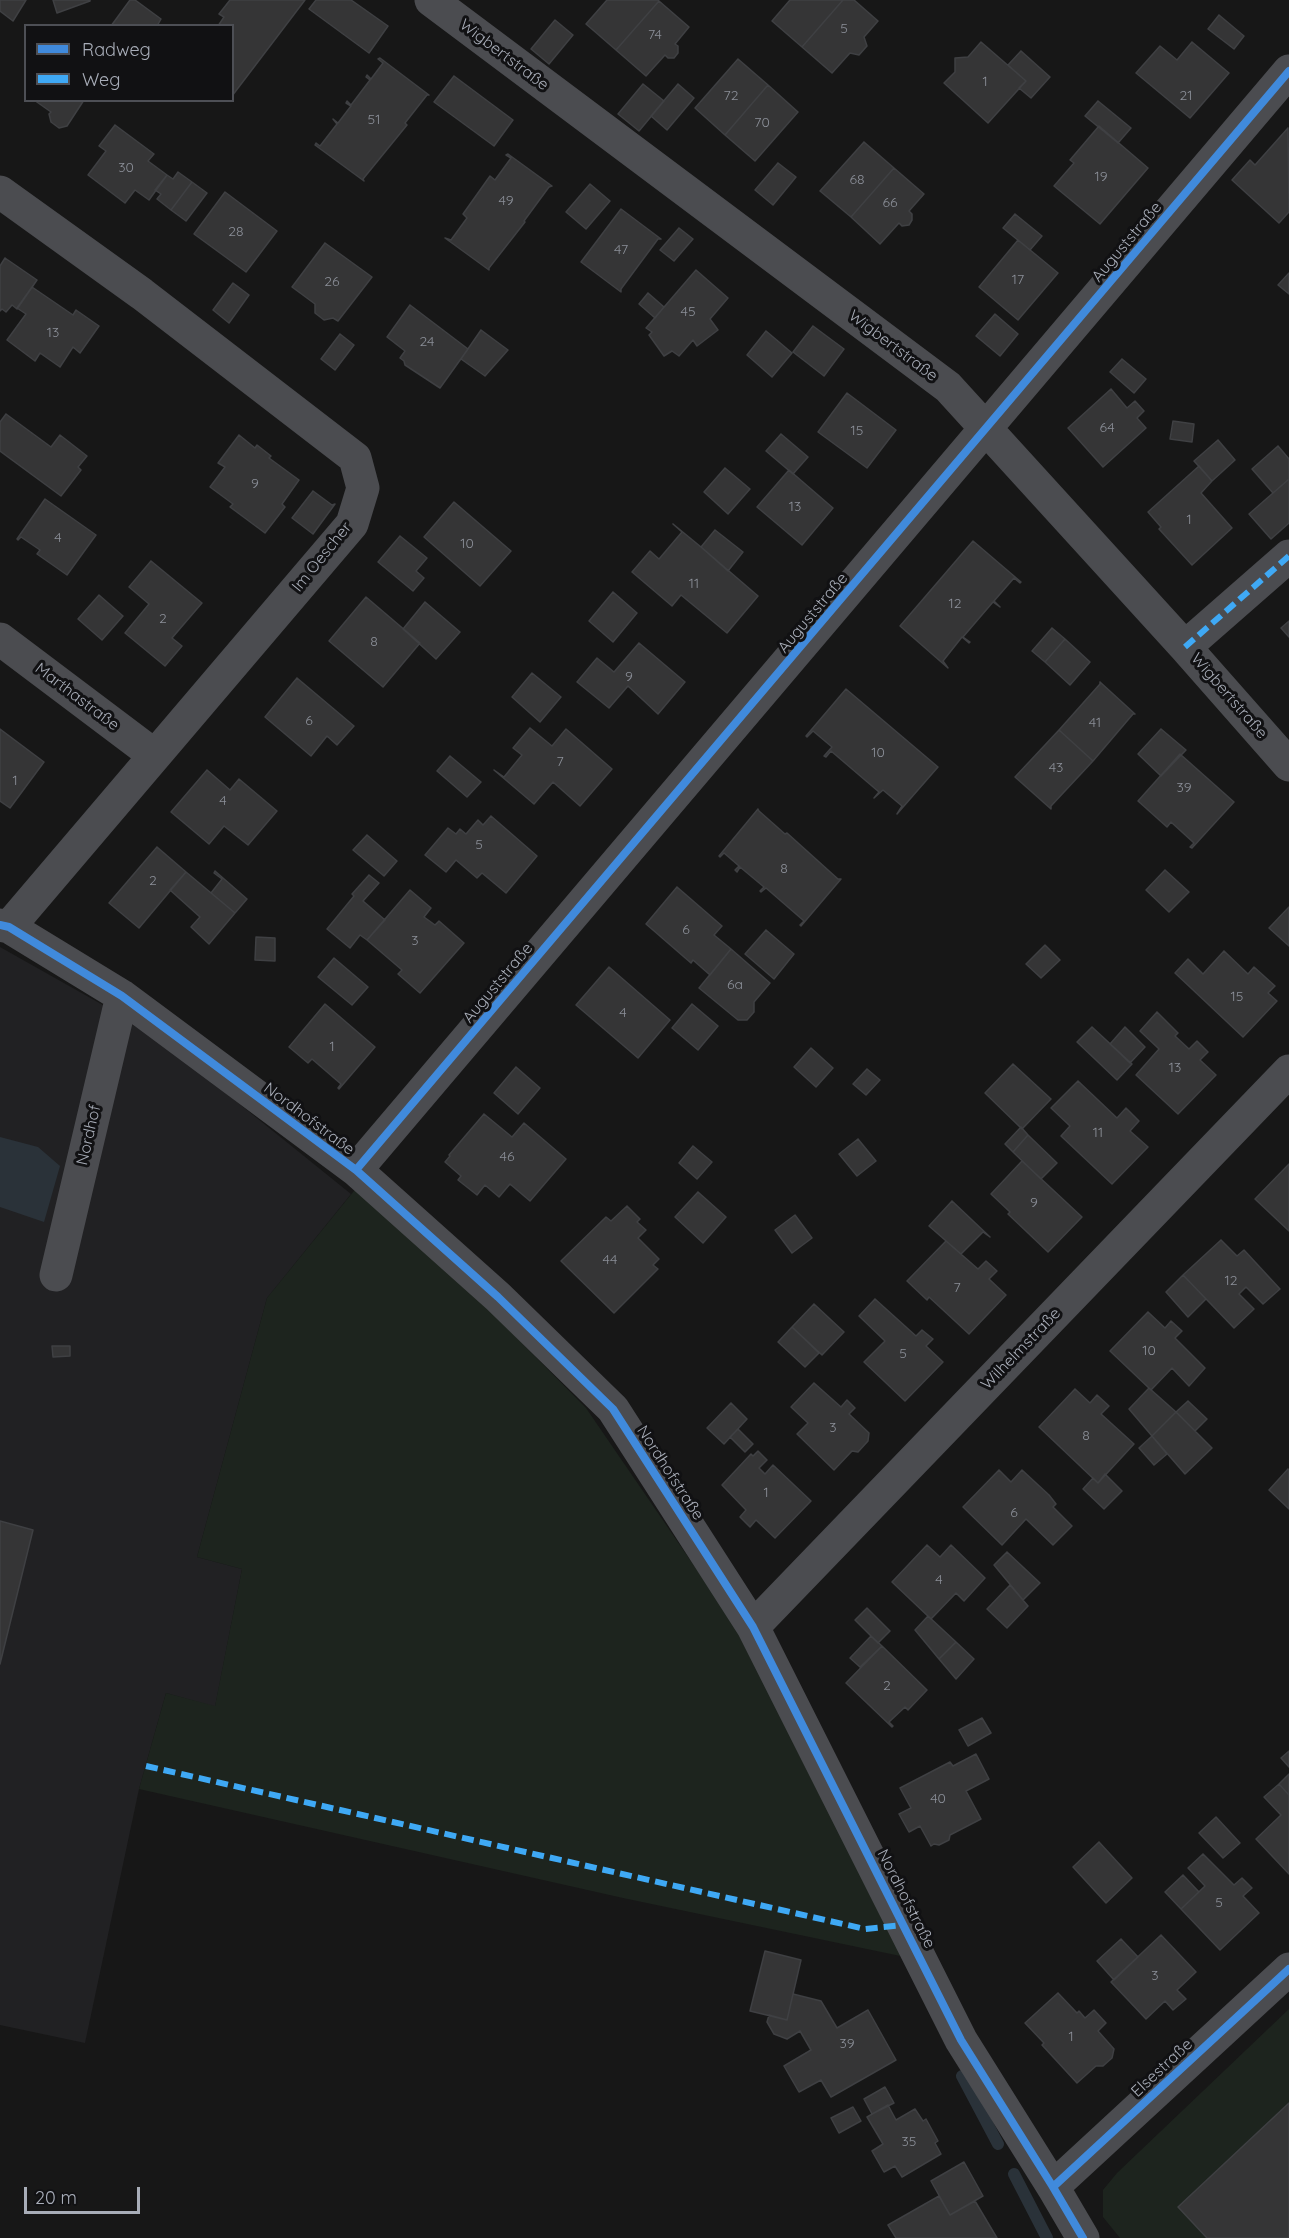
<!DOCTYPE html>
<html>
<head>
<meta charset="utf-8">
<style>
  body { margin:0 }
  #map { position:relative; width:1289px; height:2238px; overflow:hidden; background:#171717; font-family:Quicksand,sans-serif }
  canvas { display:block }
  .legend { position:absolute; left:24px; top:24px; width:210px; height:78px; box-sizing:border-box; background:#111113; border:2px solid #4d4f55; margin:0; padding:8px 10px; list-style:none; font-size:18px; color:#a8adb8 }
  .legend li { display:flex; align-items:center; gap:12px; height:30px }
  .legend b { width:30px; border:2px solid #4d4f55 }
  .scale { position:absolute; left:24px; top:2187px; width:116px; height:27px; box-sizing:border-box; border:3px solid #a8adb8; border-top:0; padding-left:8px; font-size:18px; line-height:21px; white-space:nowrap; color:#a8adb8; -webkit-text-stroke:4px #111113; paint-order:stroke }
</style>
</head>
<body>
<div id="map">
<canvas width="1289" height="2238"></canvas>
<ul class="legend">
<li><b style="height:8px;background:#408adc"></b>Radweg</li>
<li><b style="height:8px;background:#3fa9f5"></b>Weg</li>
</ul>
<div class="scale">20 m</div>
</div>
<script>
const ctx = document.querySelector('canvas').getContext('2d');
ctx.lineJoin = 'round';
function paint(path, color) { ctx.fillStyle = color; ctx.fill(path, 'evenodd'); }
const poly = rows => new Path2D(rows.map(r => 'M' + r).join(''));
function strokePath(path, color, width, dash) { ctx.strokeStyle = color; ctx.lineWidth = width; ctx.lineCap = dash ? 'butt' : 'round'; ctx.setLineDash(dash || []); ctx.stroke(path); }
function label(font, color, halo, rows, align = 'center') {
  ctx.font = font + ' Quicksand,sans-serif'; ctx.lineWidth = 6; ctx.setLineDash([]); ctx.textBaseline = 'middle'; ctx.strokeStyle = halo; ctx.fillStyle = color; for (const [text, x, y, turn = 0] of rows) {
    ctx.save(); ctx.translate(x, y); ctx.rotate((+turn || 0) * Math.PI / 180); ctx.textAlign = isNaN(turn) ? turn : align; if (halo) ctx.strokeText(text, 0, 0); ctx.fillText(text, 0, 0); ctx.restore();
  }
}
const built = poly([
  [0,947,149,1031,351,1194,267,1298,197,1557,242,1569,215,1707,166,1693,139,1789,85,2043,0,2025]
]);
const green = poly([
  [362,1181,586,1408,747,1643,910,1958,623,1898,139,1789,166,1693,215,1706,242,1569,197,1557,267,1298],
  [1289,2009,1289,2238,1120,2238,1103,2217,1103,2190,1117,2173]
]);
const water = poly([
  [0,1137,38,1147,60,1166,44,1222,0,1207]
]);
const stream = poly([
  [962,2076,998,2144],
  [1014,2174,1047,2238]
]);
const building = poly([
  [0,0,26,0,13,21,0,11,0,0],
  [53,0,90,0,90,1,57,13,53,0],
  [130,0,135,0,161,19,157,26,111,26,130,0],
  [230,0,305,0,232,96,232,26,218,26,224,17,219,14,230,0],
  [316,0,351,0,388,26,369,53,309,9,316,0],
  [607,0,658,0,659,1,616,50,586,24,607,0],
  [790,0,843,0,802,47,772,21,790,0],
  [843,0,854,0,878,21,864,37,867,46,859,55,850,53,832,73,802,47,843,0],
  [659,1,689,27,675,44,678,46,678,53,674,58,668,58,665,55,646,76,616,50,659,1],
  [1219,15,1244,36,1234,49,1208,29,1219,15],
  [555,20,573,35,549,64,531,49,555,20],
  [981,42,1026,81,988,123,944,83,955,72,955,58,968,57,981,42],
  [1192,42,1229,73,1190,118,1136,73,1160,46,1177,60,1192,42],
  [1021,51,1050,77,1031,98,1019,88,1026,81,1008,65,1021,51],
  [380,58,429,95,427,95,405,123,407,125,363,179,364,181,315,145,316,143,320,146,337,124,333,119,338,123,351,106,346,103,347,101,351,105,370,80,366,77,367,75,371,79,383,63,378,59,380,58],
  [738,59,768,85,725,135,695,108,738,59],
  [454,76,513,120,494,146,434,102,454,76],
  [643,84,664,101,639,131,618,114,643,84],
  [678,84,694,98,667,130,651,116,678,84],
  [768,85,798,112,755,161,725,135,768,85],
  [34,100,84,100,67,126,59,128,51,122,49,114,51,112,34,100],
  [1098,101,1131,128,1118,143,1085,116,1098,101],
  [115,125,154,154,148,161,167,175,149,200,135,190,125,203,88,175,106,151,99,146,115,125],
  [1099,126,1148,168,1100,224,1054,186,1074,163,1070,160,1099,126],
  [1288,128,1289,212,1279,223,1232,180,1250,160,1255,165,1288,128],
  [864,142,894,168,851,217,820,191,864,142],
  [508,154,552,186,549,187,524,221,525,222,489,268,489,270,445,238,451,240,467,218,463,214,490,176,495,180,511,158,506,155,508,154],
  [778,163,796,177,773,205,755,190,778,163],
  [894,168,924,194,909,211,912,214,912,220,909,225,902,226,899,223,880,244,851,217,894,168],
  [178,172,192,182,171,210,157,199,161,194,155,190,167,175,173,179,178,172],
  [192,182,207,193,186,221,171,210,192,182],
  [590,184,610,201,586,229,566,212,590,184],
  [225,192,277,231,246,272,194,234,225,192],
  [621,209,661,239,658,239,621,289,621,292,581,262,621,209],
  [1015,214,1042,236,1030,250,1003,228,1015,214],
  [679,228,693,239,674,261,660,250,679,228],
  [1018,240,1058,273,1018,320,979,287,1018,240],
  [325,243,372,277,338,321,333,318,324,320,315,313,315,304,292,287,325,243],
  [5,258,37,280,17,309,12,305,6,312,2,309,0,311,0,266,5,258],
  [696,270,728,298,710,319,718,330,697,346,693,340,679,356,672,351,664,356,649,335,652,332,646,328,696,270],
  [1289,273,1289,294,1278,285,1289,273],
  [233,283,249,295,229,323,213,310,233,283],
  [32,287,73,315,76,310,99,326,80,353,73,347,60,367,40,353,35,361,7,340,26,314,17,308,32,287],
  [648,293,664,307,655,318,639,304,648,293],
  [410,305,468,349,440,388,405,365,404,361,400,358,405,351,387,337,410,305],
  [995,314,1018,334,1000,356,976,336,995,314],
  [813,326,844,349,824,376,793,352,813,326],
  [481,330,508,350,485,376,461,359,481,330],
  [766,331,792,353,772,377,747,355,766,331],
  [340,334,354,345,335,370,321,359,340,334],
  [1122,359,1146,379,1134,393,1110,372,1122,359],
  [1111,389,1127,408,1135,401,1144,411,1137,418,1146,428,1103,467,1068,428,1111,389],
  [847,393,896,430,867,468,818,432,847,393],
  [6,414,51,447,60,435,87,456,78,467,81,470,61,496,0,451,0,422,6,414],
  [1173,421,1194,424,1192,442,1170,439,1173,421],
  [781,434,808,457,793,474,766,451,781,434],
  [239,435,255,448,257,445,271,456,269,458,299,480,282,504,285,507,265,533,230,507,233,504,210,487,225,467,218,463,239,435],
  [1218,440,1235,460,1212,481,1194,461,1218,440],
  [1278,446,1289,459,1289,479,1273,493,1252,469,1278,446],
  [1199,466,1212,481,1201,493,1232,528,1192,565,1159,529,1161,527,1148,512,1199,466],
  [725,468,750,489,728,514,704,492,725,468],
  [789,470,833,508,802,545,757,507,789,470],
  [1289,479,1289,523,1271,539,1249,514,1289,479],
  [313,491,332,505,335,504,313,534,292,518,313,491],
  [45,499,96,535,67,575,37,554,40,550,21,537,18,540,17,539,45,499],
  [454,502,511,551,480,586,424,537,454,502],
  [673,524,701,547,758,596,727,633,681,595,672,606,632,572,650,551,659,559,682,532,673,524],
  [715,530,743,552,728,571,701,547,715,530],
  [400,536,427,558,416,571,424,578,413,591,378,562,400,536],
  [973,541,1021,582,1020,583,1014,578,994,601,1000,607,993,602,963,637,970,642,969,643,962,637,943,661,948,668,900,626,973,541],
  [151,561,202,603,172,638,182,646,165,666,125,633,149,604,129,587,151,561],
  [613,592,637,613,613,642,589,621,613,592],
  [99,595,123,616,102,640,78,619,99,595],
  [366,597,420,643,383,687,329,641,366,597],
  [425,602,460,632,436,659,403,629,425,602],
  [1289,621,1289,637,1281,628,1289,621],
  [1052,628,1065,639,1045,662,1032,651,1052,628],
  [1065,639,1090,662,1070,685,1045,662,1065,639],
  [639,643,685,682,658,714,628,686,609,708,577,682,597,658,614,672,639,643],
  [532,673,561,697,540,722,512,697,532,673],
  [297,678,354,726,337,745,327,736,311,756,265,717,297,678],
  [1100,682,1135,714,1133,714,1093,761,1059,730,1100,684,1100,682],
  [846,689,938,767,897,814,902,806,883,790,874,798,879,792,831,751,826,757,824,756,832,747,813,731,807,737,806,736,846,689],
  [530,728,552,746,566,729,612,769,580,806,553,782,534,804,494,770,504,777,522,755,513,748,530,728],
  [0,729,44,762,10,808,0,801,0,729],
  [1161,729,1186,750,1161,776,1138,754,1161,729],
  [1059,730,1093,761,1051,806,1051,809,1015,777,1059,730],
  [1180,754,1234,802,1192,848,1190,847,1194,843,1171,822,1167,827,1138,801,1180,754],
  [450,756,481,782,467,797,437,771,450,756],
  [207,770,230,790,239,779,277,811,248,845,224,826,209,844,171,812,207,770],
  [758,809,759,811,785,834,787,833,838,879,841,879,801,926,800,925,804,921,766,888,761,892,760,891,764,887,740,867,737,872,735,870,739,866,724,853,720,857,719,856,758,809],
  [491,816,537,856,506,893,482,873,477,878,456,860,446,872,425,855,448,828,456,834,460,829,466,834,478,820,483,825,491,816],
  [367,835,397,861,384,876,353,850,367,835],
  [157,847,186,872,139,928,109,903,157,847],
  [1165,870,1189,892,1169,912,1146,890,1165,870],
  [215,871,247,899,235,913,211,893,222,879,214,873,215,871],
  [186,872,235,913,209,944,191,927,200,917,170,890,186,872],
  [369,875,379,883,363,901,385,920,367,940,360,935,350,948,327,929,354,896,352,894,369,875],
  [677,887,722,926,714,935,731,949,710,975,693,960,691,963,646,924,677,887],
  [410,890,431,908,424,917,435,925,439,921,464,943,420,993,398,974,402,970,367,940,410,890],
  [1289,907,1289,946,1269,928,1289,907],
  [766,930,794,954,774,979,745,954,766,930],
  [256,937,275,938,275,961,255,960,256,937],
  [1045,945,1060,960,1041,978,1026,964,1045,945],
  [731,949,770,983,754,1002,754,1012,747,1020,738,1020,699,988,731,949],
  [1224,951,1248,974,1254,967,1275,986,1268,993,1277,1001,1243,1037,1175,973,1188,959,1203,974,1224,951],
  [334,958,368,987,352,1005,318,977,334,958],
  [609,967,670,1020,638,1058,576,1005,609,967],
  [325,1004,375,1047,339,1089,338,1088,341,1084,312,1059,308,1063,289,1047,325,1004],
  [692,1004,718,1026,698,1050,672,1028,692,1004],
  [1157,1012,1178,1033,1175,1036,1189,1049,1197,1041,1208,1052,1200,1060,1216,1075,1178,1114,1136,1075,1159,1049,1140,1031,1157,1012],
  [1092,1027,1132,1064,1117,1080,1077,1042,1092,1027],
  [1125,1027,1145,1047,1130,1063,1110,1044,1125,1027],
  [811,1048,833,1068,816,1087,794,1067,811,1048],
  [1013,1064,1051,1099,1022,1129,985,1093,1013,1064],
  [516,1067,540,1088,518,1114,494,1093,516,1067],
  [867,1069,880,1080,866,1095,853,1084,867,1069],
  [1078,1081,1117,1118,1126,1108,1139,1121,1130,1131,1148,1147,1112,1184,1061,1136,1070,1126,1051,1108,1078,1081],
  [484,1114,512,1137,524,1123,566,1159,530,1201,510,1184,499,1197,485,1185,477,1195,458,1180,461,1176,445,1162,450,1156,449,1155,484,1114],
  [1021,1127,1028,1135,1013,1152,1005,1144,1021,1127],
  [1028,1135,1057,1163,1041,1179,1013,1152,1028,1135],
  [858,1139,876,1161,857,1176,839,1154,858,1139],
  [693,1146,712,1162,697,1179,679,1163,693,1146],
  [1022,1161,1082,1217,1048,1252,1008,1214,1010,1212,991,1194,1022,1161],
  [1289,1164,1289,1231,1255,1199,1289,1164],
  [698,1192,726,1217,703,1243,675,1217,698,1192],
  [952,1201,990,1237,983,1232,961,1254,929,1226,952,1201],
  [627,1206,640,1219,637,1222,646,1230,638,1238,659,1259,653,1265,658,1269,614,1313,561,1261,606,1217,611,1221,627,1206],
  [795,1215,812,1238,792,1253,775,1230,795,1215],
  [1221,1240,1237,1256,1244,1250,1280,1289,1263,1304,1246,1287,1239,1294,1254,1309,1234,1328,1183,1275,1221,1240],
  [946,1241,978,1269,986,1261,997,1271,989,1279,1006,1295,969,1334,929,1297,927,1300,907,1281,946,1241],
  [1183,1275,1206,1299,1188,1317,1166,1292,1183,1275],
  [875,1299,916,1336,922,1330,933,1339,926,1346,943,1362,905,1401,864,1362,885,1341,859,1316,875,1299],
  [814,1304,844,1332,822,1355,792,1327,814,1304],
  [1148,1312,1165,1328,1171,1321,1182,1331,1175,1338,1205,1368,1189,1386,1172,1368,1151,1390,1110,1351,1148,1312],
  [792,1327,819,1353,805,1367,778,1342,792,1327],
  [52,1346,70,1346,70,1356,53,1357,52,1346],
  [814,1383,841,1407,847,1400,855,1408,849,1414,869,1433,868,1441,858,1452,852,1451,834,1470,797,1434,808,1423,791,1407,814,1383],
  [1149,1388,1176,1412,1152,1436,1129,1409,1149,1388],
  [1075,1389,1090,1403,1097,1395,1109,1406,1101,1414,1134,1444,1098,1483,1039,1427,1075,1389],
  [1188,1401,1207,1419,1195,1431,1176,1412,1188,1401],
  [731,1403,747,1419,724,1444,707,1428,731,1403],
  [1176,1412,1212,1448,1185,1474,1152,1436,1176,1412],
  [738,1429,753,1444,745,1452,730,1437,738,1429],
  [1152,1436,1167,1454,1154,1465,1139,1448,1152,1436],
  [758,1451,767,1460,759,1468,765,1474,773,1465,811,1501,775,1538,756,1520,750,1527,740,1517,746,1510,722,1485,751,1454,753,1456,758,1451],
  [1288,1469,1289,1470,1289,1509,1269,1490,1288,1469],
  [999,1470,1011,1482,1022,1470,1049,1495,1056,1504,1053,1507,1072,1526,1053,1545,1026,1519,1002,1545,963,1507,999,1470],
  [1105,1474,1122,1491,1104,1509,1083,1489,1093,1478,1098,1483,1105,1474],
  [0,1521,33,1530,0,1664,0,1521],
  [927,1545,940,1557,951,1545,985,1578,964,1601,956,1593,931,1619,892,1582,927,1545],
  [1007,1552,1040,1583,1023,1600,994,1565,1007,1552],
  [1010,1585,1028,1606,1007,1628,987,1609,1010,1585],
  [867,1608,890,1631,878,1643,855,1620,867,1608],
  [928,1616,956,1642,939,1659,915,1630,928,1616],
  [871,1636,882,1646,860,1667,850,1658,871,1636],
  [956,1642,974,1659,956,1679,939,1659,956,1642],
  [882,1646,927,1690,908,1710,905,1707,889,1722,893,1726,892,1727,846,1683,882,1646],
  [982,1718,991,1733,968,1746,959,1730,982,1718],
  [1289,1751,1289,1767,1281,1758,1289,1751],
  [976,1754,989,1779,966,1791,981,1819,950,1835,949,1840,939,1845,934,1844,931,1846,920,1826,909,1832,899,1814,911,1808,900,1788,950,1762,953,1766,976,1754],
  [1289,1774,1289,1795,1279,1784,1289,1774],
  [1279,1784,1289,1795,1289,1874,1256,1839,1281,1815,1264,1797,1279,1784],
  [1216,1817,1240,1843,1223,1858,1199,1833,1216,1817],
  [1099,1842,1132,1878,1106,1903,1073,1867,1099,1842],
  [1203,1854,1234,1885,1242,1878,1252,1888,1243,1896,1259,1913,1220,1950,1181,1909,1205,1886,1188,1868,1203,1854],
  [1183,1875,1199,1892,1181,1909,1165,1892,1183,1875],
  [1161,1935,1196,1972,1177,1990,1186,1999,1173,2010,1165,2001,1146,2019,1111,1982,1161,1935],
  [1121,1939,1138,1957,1114,1980,1097,1961,1121,1939],
  [765,1951,801,1960,787,2020,750,2011,765,1951],
  [1058,1993,1077,2013,1079,2011,1085,2018,1094,2010,1106,2023,1098,2031,1114,2049,1112,2058,1103,2066,1096,2066,1077,2083,1042,2045,1044,2043,1025,2023,1058,1993],
  [793,1994,821,2001,837,2028,868,2010,896,2060,831,2097,821,2080,799,2092,784,2066,811,2050,800,2031,787,2039,774,2034,767,2022,769,2015,787,2020,793,1994],
  [885,2087,894,2103,872,2114,864,2099,885,2087],
  [1289,2103,1289,2238,1207,2238,1178,2207,1289,2103],
  [888,2105,896,2120,915,2109,923,2121,926,2119,938,2141,935,2143,941,2154,902,2177,895,2166,884,2172,872,2151,883,2144,867,2117,888,2105],
  [853,2107,861,2121,839,2133,831,2118,853,2107],
  [964,2162,983,2196,950,2215,931,2181,964,2162],
  [939,2196,950,2215,975,2201,997,2238,896,2238,888,2225,939,2196]
]);
const street = poly([
  [431,0,948,387,1185,647,1289,765],
  [0,192,142,294,355,458,363,488,352,524,9,927],
  [0,639,154,755],
  [1185,647,1289,556],
  [0,925,9,927,122,996,356,1170,498,1297,613,1409,753,1627,961,2040,1053,2187,1083,2238],
  [356,1170,1289,71],
  [56,1275,122,996],
  [753,1627,1289,1071],
  [1053,2187,1289,1969]
]);
const quiet = poly([
  [1185,647,1289,556],
  [146,1766,865,1929,903,1925]
]);
const cycleway = poly([
  [0,925,9,927,122,996,356,1170,498,1297,613,1409,753,1627,961,2040,1053,2187,1083,2238],
  [356,1170,1289,71],
  [1053,2187,1289,1969]
]);
const numberNames = [
  ["5",844,29],
  ["74",655,35],
  ["1",985,82],
  ["72",731,96],
  ["21",1186,96],
  ["51",374,120],
  ["70",762,123],
  ["30",126,168],
  ["19",1101,177],
  ["68",857,180],
  ["49",506,201],
  ["66",890,203],
  ["28",236,232],
  ["47",621,250],
  ["17",1018,280],
  ["26",332,282],
  ["45",688,312],
  ["13",53,333],
  ["24",427,342],
  ["64",1107,428],
  ["15",857,431],
  ["9",255,484],
  ["13",795,507],
  ["1",1189,520],
  ["4",58,538],
  ["10",467,544],
  ["11",694,584],
  ["12",955,604],
  ["2",163,619],
  ["8",374,642],
  ["9",629,677],
  ["6",309,721],
  ["41",1095,723],
  ["10",878,753],
  ["7",560,762],
  ["43",1056,768],
  ["1",15,781],
  ["39",1184,788],
  ["4",223,801],
  ["5",479,845],
  ["8",784,869],
  ["2",153,881],
  ["6",686,930],
  ["3",415,941],
  ["6a",735,985],
  ["15",1237,997],
  ["4",623,1013],
  ["1",332,1047],
  ["13",1175,1068],
  ["11",1098,1133],
  ["46",507,1157],
  ["9",1034,1203],
  ["44",610,1260],
  ["12",1231,1281],
  ["7",957,1288],
  ["10",1149,1351],
  ["5",903,1354],
  ["3",833,1428],
  ["8",1086,1436],
  ["1",766,1493],
  ["6",1014,1513],
  ["4",939,1580],
  ["2",887,1686],
  ["40",938,1799],
  ["5",1219,1903],
  ["3",1155,1976],
  ["1",1071,2037],
  ["39",847,2044],
  ["35",909,2142]
];
const streetNames = [
  ["Wigbertstraße",504,55,37],
  ["Auguststraße",1127,242,-50],
  ["Wigbertstraße",893,346,37],
  ["Im Oescher",322,557,-51],
  ["Auguststraße",813,613,-50],
  ["Wigbertstraße",1229,696,49],
  ["Marthastraße",77,697,37],
  ["Auguststraße",498,983,-50],
  ["Nordhofstraße",309,1119,37],
  ["Nordhof",89,1135,-77],
  ["Wilhelmstraße",1021,1349,-46],
  ["Nordhofstraße",670,1473,57],
  ["Nordhofstraße",906,1899,63],
  ["Elsestraße",1162,2068,-43]
];
paint(built, '#212123');
paint(green, '#1d241e');
paint(water, '#2a3239');
strokePath(stream, '#2a3239', 12);
paint(building, '#353536');
strokePath(building, '#3f4043', 1.5);
strokePath(street, '#4b4c50', 33);
strokePath(quiet, '#3fa9f5', 6, [12, 6]);
strokePath(cycleway, '#408adc', 8);
label('14px', '#8b8f98', null, numberNames);
label('16px', '#a8adb8', '#111113', streetNames);
</script>
</body>
</html>
